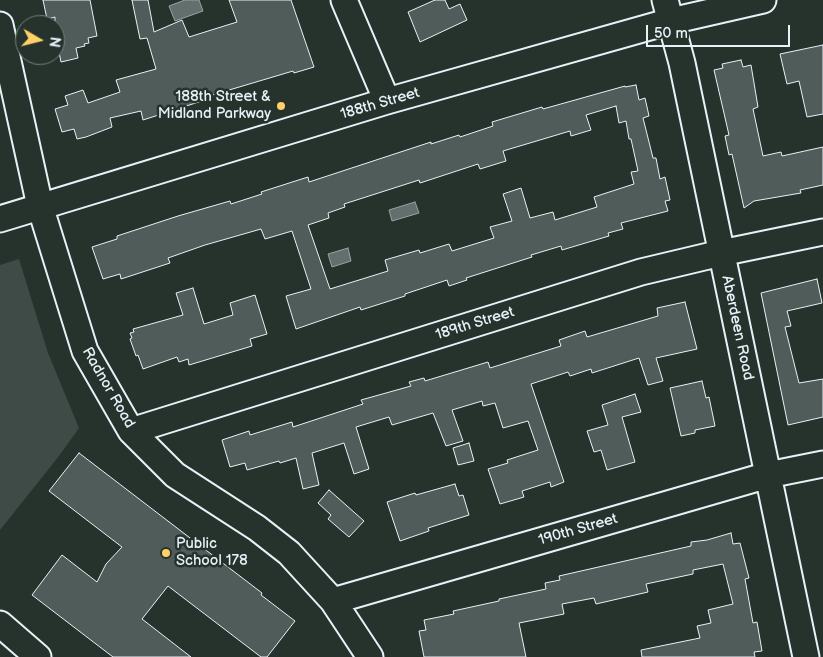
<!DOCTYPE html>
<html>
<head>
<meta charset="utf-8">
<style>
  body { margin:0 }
  #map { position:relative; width:823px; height:657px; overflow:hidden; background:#26332d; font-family:"Balsamiq Sans",sans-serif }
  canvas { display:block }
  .north { position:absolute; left:15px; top:15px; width:50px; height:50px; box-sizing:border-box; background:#26332d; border:1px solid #747f7e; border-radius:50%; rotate:98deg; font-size:14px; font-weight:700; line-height:20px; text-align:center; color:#e8f1f8 }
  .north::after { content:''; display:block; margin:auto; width:18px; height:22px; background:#ffd166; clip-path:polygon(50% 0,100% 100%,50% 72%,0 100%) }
  .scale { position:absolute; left:646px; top:25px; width:144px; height:22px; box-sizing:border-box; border:2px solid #e8f1f8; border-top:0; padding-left:6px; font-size:15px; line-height:18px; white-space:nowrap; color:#e8f1f8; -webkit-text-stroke:4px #26332d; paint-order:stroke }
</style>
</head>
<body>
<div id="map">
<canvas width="823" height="657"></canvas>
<div class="north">N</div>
<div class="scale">50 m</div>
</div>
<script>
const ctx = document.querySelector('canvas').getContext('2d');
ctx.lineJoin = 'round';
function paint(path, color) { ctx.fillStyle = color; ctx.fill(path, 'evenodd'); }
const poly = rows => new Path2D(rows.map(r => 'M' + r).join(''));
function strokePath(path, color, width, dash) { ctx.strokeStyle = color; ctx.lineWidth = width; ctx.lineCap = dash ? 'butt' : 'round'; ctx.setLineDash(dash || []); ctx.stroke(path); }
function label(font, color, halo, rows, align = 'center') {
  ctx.font = font + ' "Balsamiq Sans",sans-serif'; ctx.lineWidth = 5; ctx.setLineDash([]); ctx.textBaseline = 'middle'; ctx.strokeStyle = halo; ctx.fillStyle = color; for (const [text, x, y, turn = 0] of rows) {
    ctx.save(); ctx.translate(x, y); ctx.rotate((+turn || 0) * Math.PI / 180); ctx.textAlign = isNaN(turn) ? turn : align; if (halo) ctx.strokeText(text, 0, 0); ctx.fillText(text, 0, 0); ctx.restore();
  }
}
const green = poly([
  [19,259,48,353,79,428,59,456,0,530,0,265]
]);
const water = poly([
  [185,0,199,0,203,11,175,21,169,6,185,0],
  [415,202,419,213,392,221,389,210,415,202],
  [348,248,351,261,332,267,328,254,348,248]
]);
const building = poly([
  [43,0,90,0,97,36,88,38,89,43,84,44,85,46,76,48,78,58,61,62,59,52,55,53,55,17,47,19,43,0],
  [132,0,148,0,154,32,182,20,189,37,237,22,229,0,291,0,314,67,294,73,293,71,209,96,208,99,143,120,141,111,110,118,112,127,86,137,77,139,74,129,62,132,55,109,68,105,65,96,83,90,88,103,120,92,116,80,156,69,147,38,140,39,132,0],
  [435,0,445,0,449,9,460,4,467,20,420,42,408,12,435,0],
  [823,45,823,114,807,117,799,81,787,84,780,54,823,45],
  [741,60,743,67,751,65,758,107,753,109,763,156,781,152,782,156,823,147,823,185,800,190,801,193,754,201,744,208,732,154,729,155,725,136,729,135,714,70,723,68,722,64,741,60],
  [636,85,639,100,645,98,649,116,643,118,653,158,656,158,660,179,665,177,670,200,665,201,668,211,621,223,623,229,608,233,609,236,562,250,561,246,531,255,532,257,466,278,467,280,449,286,447,280,405,294,405,296,361,310,360,307,296,329,286,296,311,289,292,231,265,239,261,229,205,245,168,258,170,263,121,279,120,274,103,279,92,247,117,239,117,236,178,216,230,201,231,204,262,194,261,192,308,177,309,182,431,142,431,144,459,135,460,137,493,126,492,122,542,107,543,109,625,86,625,87,636,85],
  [616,106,619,123,626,121,629,139,631,139,638,171,631,172,634,184,594,197,597,207,555,220,553,212,530,218,521,188,503,194,512,221,490,227,494,238,452,251,449,244,420,253,419,250,385,260,388,271,330,289,308,225,329,218,328,213,345,207,344,204,419,180,420,183,478,164,480,169,506,161,503,151,570,131,571,136,591,130,586,115,616,106],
  [817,279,822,303,787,311,791,326,785,327,799,383,823,379,823,417,788,425,761,293,817,279],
  [193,288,204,324,233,315,230,303,255,295,267,334,250,339,252,346,189,365,188,359,179,362,177,357,143,369,138,355,136,356,130,339,132,338,130,333,134,332,133,329,183,315,176,293,193,288],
  [685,302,697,349,656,358,663,381,648,385,639,358,592,373,591,369,570,376,568,372,531,384,564,482,551,487,550,482,522,491,524,497,500,504,488,469,508,463,507,460,538,450,528,421,503,428,495,403,483,406,482,401,452,410,463,441,446,446,433,413,392,425,389,417,356,427,369,469,354,474,344,443,312,453,319,485,303,489,296,458,280,463,279,461,247,470,245,463,230,467,222,440,249,431,250,435,292,422,293,427,363,404,361,400,411,386,409,382,424,378,425,381,488,362,490,368,561,346,559,340,585,331,587,337,658,316,657,308,685,302],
  [702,381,706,398,709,397,715,426,695,430,695,433,681,436,670,388,702,381],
  [635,394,641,412,622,417,635,462,607,470,601,450,594,452,587,431,608,425,602,405,635,394],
  [469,443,474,461,458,465,453,448,469,443],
  [79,453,262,593,261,595,295,621,267,657,261,657,168,586,142,619,191,657,113,657,32,595,62,555,97,582,106,564,122,547,49,491,79,453],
  [455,484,459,496,463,495,469,515,428,528,429,531,400,541,387,502,415,493,416,495,455,484],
  [329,490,364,521,349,537,328,519,331,515,318,503,329,490],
  [731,533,733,544,740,543,749,578,745,579,753,623,757,622,762,651,754,652,755,657,642,657,641,650,700,638,697,626,711,623,708,610,733,604,723,564,693,570,693,574,646,584,648,592,596,604,594,598,562,604,564,614,519,623,526,657,424,657,419,631,426,630,424,620,454,614,453,611,499,601,499,599,546,589,545,583,560,580,559,576,691,546,691,542,707,540,731,533]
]);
const minor = poly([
  [344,0,387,101],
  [665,0,682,63,806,657],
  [0,25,40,206,85,351,131,431,175,475,257,528,289,553,333,601,370,657],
  [0,219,387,101,671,21,763,0],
  [131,431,641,272,721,253,823,232],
  [333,601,768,475,823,464],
  [0,624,38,657]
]);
const markers = [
  [281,106,5,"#ffd166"],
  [166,553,5,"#ffd166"]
];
const poiNames = [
  ["188th Street &",271,97],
  ["Midland Parkway",271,114],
  ["Public",176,544,"left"],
  ["School 178",176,561,"left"]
];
const streetNames = [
  ["188th Street",380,104,-16],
  ["189th Street",475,324,-17],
  ["Aberdeen Road",737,328,78],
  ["Radnor Road",108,388,60],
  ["190th Street",578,530,-16]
];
paint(green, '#3e4b47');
paint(water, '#636f6d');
strokePath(water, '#98a3a5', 1);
paint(building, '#505c59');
strokePath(building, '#e8f1f8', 1);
strokePath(minor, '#e8f1f8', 29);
strokePath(minor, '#26332d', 25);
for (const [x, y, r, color] of markers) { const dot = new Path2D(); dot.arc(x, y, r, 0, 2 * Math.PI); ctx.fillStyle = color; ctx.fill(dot); strokePath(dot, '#26332d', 2); }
label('15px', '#e8f1f8', '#26332d', poiNames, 'right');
label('15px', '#e8f1f8', '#26332d', streetNames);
</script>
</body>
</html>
